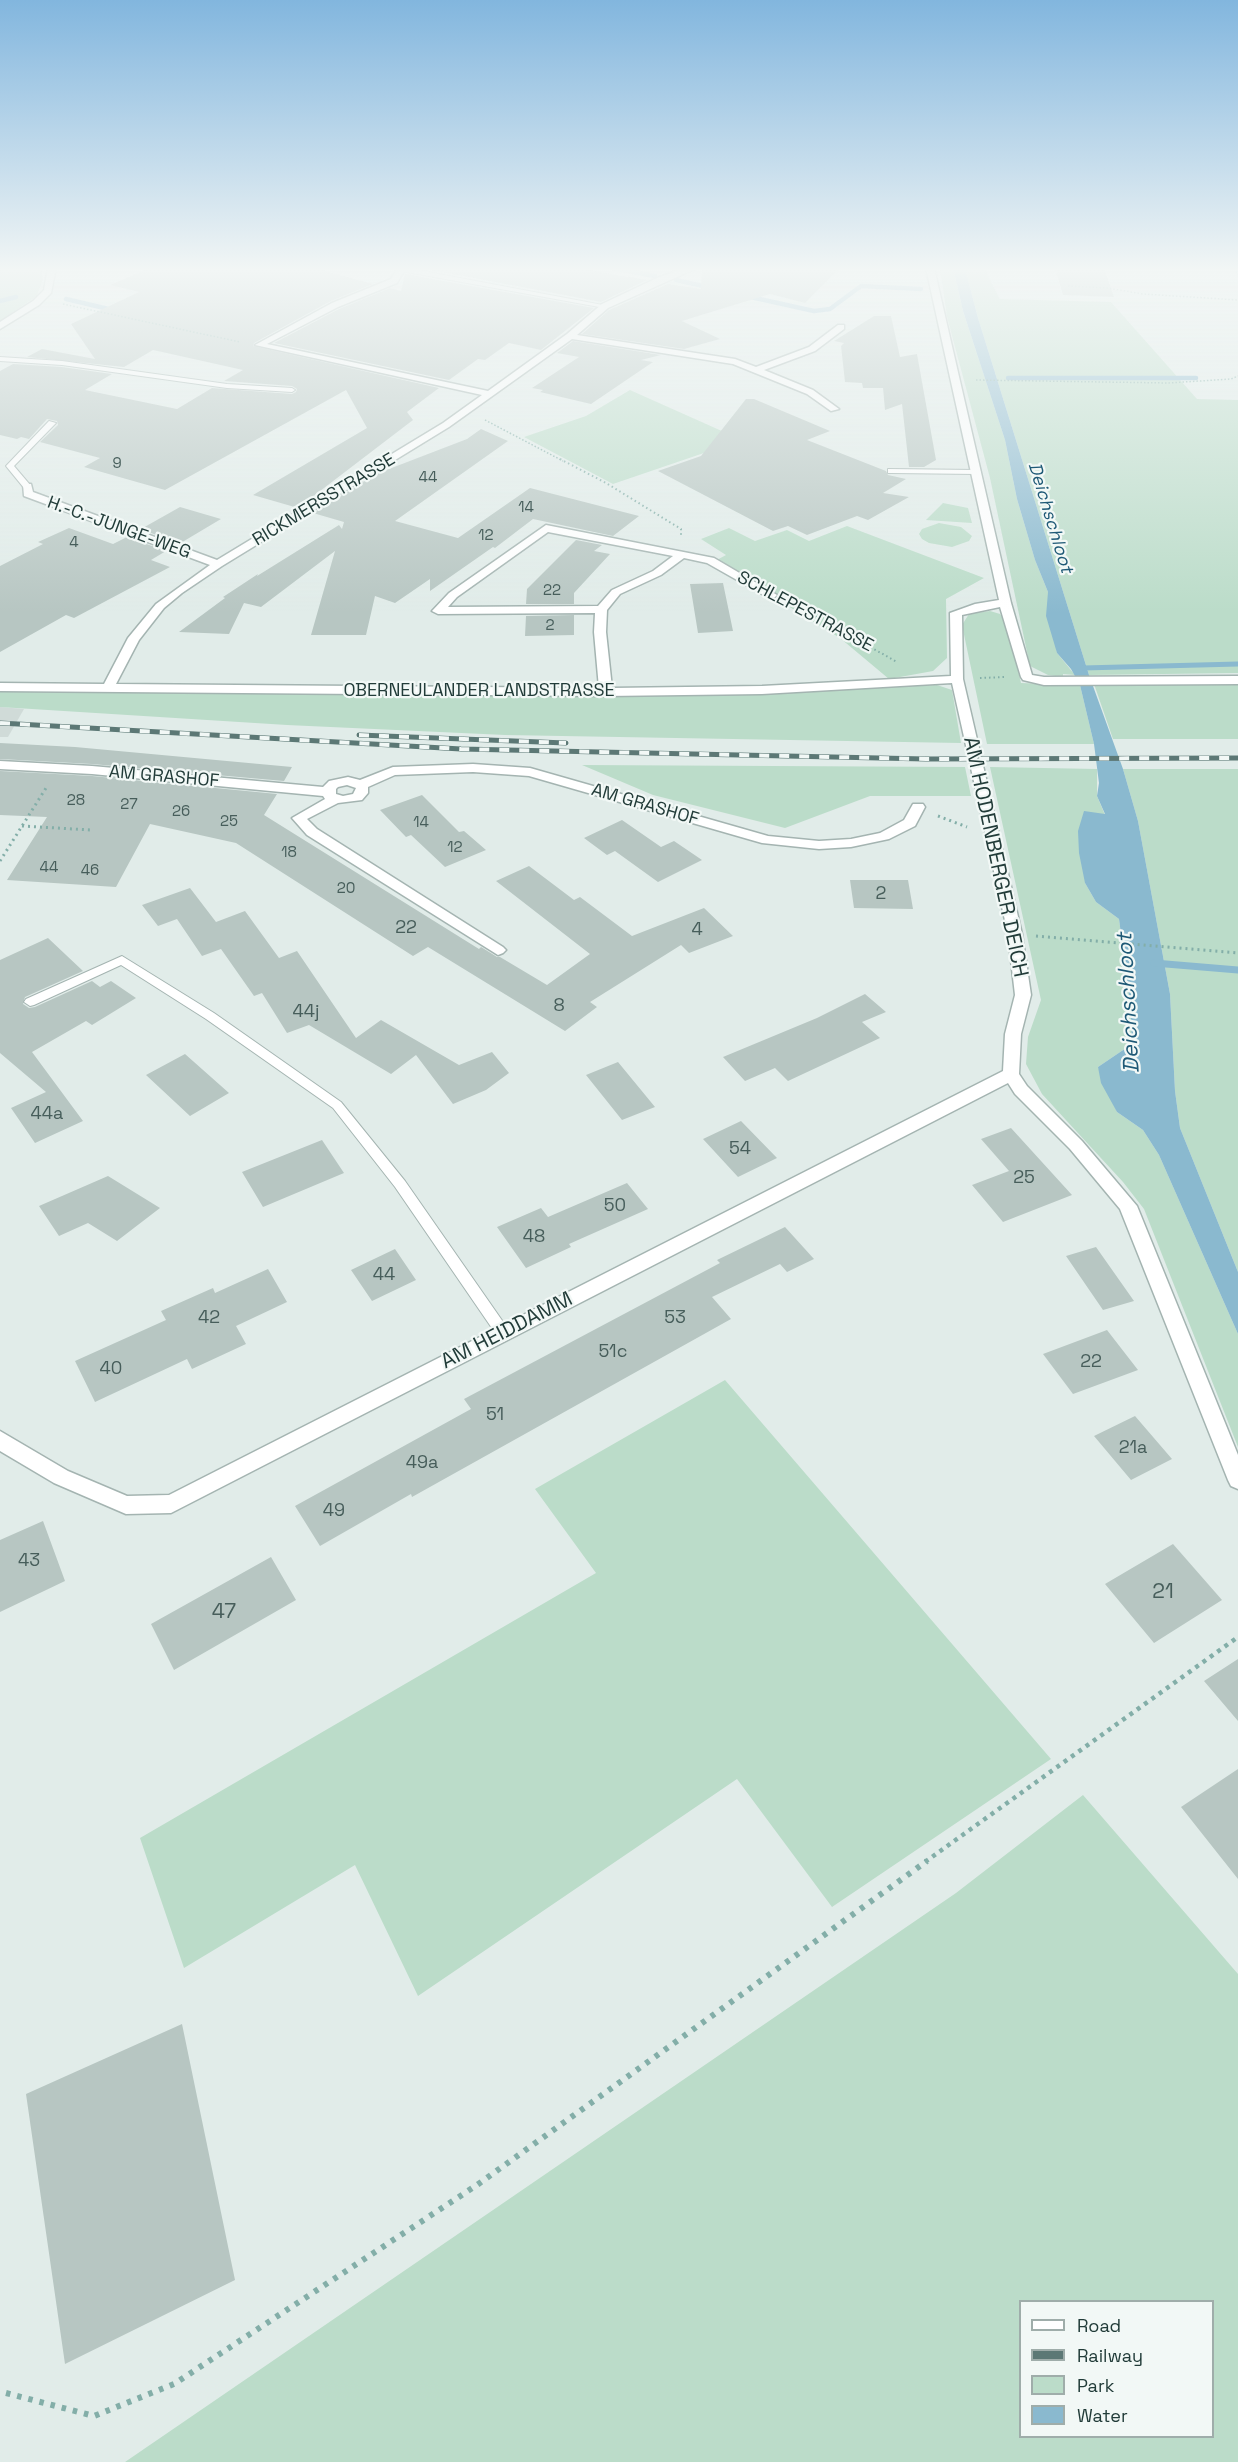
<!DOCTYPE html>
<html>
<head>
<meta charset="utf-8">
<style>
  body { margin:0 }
  #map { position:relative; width:1238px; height:2462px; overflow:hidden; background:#e1ece9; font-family:"Space Grotesk",sans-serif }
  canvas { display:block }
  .legend { position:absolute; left:1019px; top:2300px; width:195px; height:138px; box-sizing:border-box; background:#f2f8f6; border:2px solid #9fadaa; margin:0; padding:8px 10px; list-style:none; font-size:18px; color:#223c39 }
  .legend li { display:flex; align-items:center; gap:12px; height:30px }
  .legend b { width:30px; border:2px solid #9fadaa }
</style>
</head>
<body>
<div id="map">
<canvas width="1238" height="2462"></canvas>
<ul class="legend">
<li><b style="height:8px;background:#fff"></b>Road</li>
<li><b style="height:8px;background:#5c7875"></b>Railway</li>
<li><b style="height:16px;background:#bbdcc9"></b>Park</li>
<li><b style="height:16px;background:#8ab9cf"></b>Water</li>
</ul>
</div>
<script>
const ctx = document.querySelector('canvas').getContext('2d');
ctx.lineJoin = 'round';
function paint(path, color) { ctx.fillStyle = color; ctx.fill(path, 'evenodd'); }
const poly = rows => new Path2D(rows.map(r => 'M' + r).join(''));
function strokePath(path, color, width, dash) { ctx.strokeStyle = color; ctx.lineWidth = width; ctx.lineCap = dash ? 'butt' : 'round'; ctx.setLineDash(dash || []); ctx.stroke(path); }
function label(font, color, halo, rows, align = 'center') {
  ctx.font = font + ' "Space Grotesk",sans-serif'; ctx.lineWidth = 4.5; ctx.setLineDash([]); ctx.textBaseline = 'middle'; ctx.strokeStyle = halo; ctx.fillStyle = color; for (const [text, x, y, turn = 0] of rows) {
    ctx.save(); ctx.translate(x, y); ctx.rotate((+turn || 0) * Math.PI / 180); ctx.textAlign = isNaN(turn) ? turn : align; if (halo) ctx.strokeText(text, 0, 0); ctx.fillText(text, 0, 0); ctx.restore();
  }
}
const built = poly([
  [0,707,24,709,8,737,0,737]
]);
const green = poly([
  [7,268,41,268,43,279,37,296,0,321,0,271],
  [940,268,953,268,963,311,1005,440,1017,499,1035,560,1048,592,1057,653,1075,675,1063,674,1063,677,1048,675,1030,666,990,478,947,317],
  [965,268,984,268,1000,299,1111,302,1197,399,1238,400,1238,673,1089,675,978,318],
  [630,390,742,440,613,484,524,437,586,416],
  [943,503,968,508,972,523,926,520],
  [939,523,961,527,972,536,969,541,952,547,929,543,922,539,919,534,922,529],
  [847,526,984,578,946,599,947,658,933,671,889,679,840,638,715,561,726,555,701,539,729,528,755,541,787,530,809,541],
  [990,611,1000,614,1007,624,1021,683,1080,685,1094,744,987,744,962,625,969,614],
  [1238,683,1238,739,1113,739,1094,684],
  [937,685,952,690,961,743,505,735,287,725,0,707,0,689,846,689],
  [582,765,965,767,971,796,870,796,785,828,653,795],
  [990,767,1097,769,1097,796,1105,815,1085,883,1096,902,1119,919,1130,1002,1132,1044,1098,1067,1117,1112,1143,1130,1159,1155,1238,1334,1238,1447,1144,1209,1123,1182,1042,1094,1026,1064,1028,1037,1041,1000],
  [1123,769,1238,769,1238,1272,1180,1128,1175,1091,1170,994,1138,821],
  [725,1380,1051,1759,832,1907,737,1779,418,1996,355,1865,184,1968,140,1838,596,1573,535,1489],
  [1083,1795,1238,1974,1238,2462,125,2462,956,1893],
  [1020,2302,1212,2302,1212,2436,1020,2436]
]);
const water = poly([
  [953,268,965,268,978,318,1089,675,1123,769,1138,821,1170,994,1175,1091,1180,1128,1238,1272,1238,1334,1159,1155,1143,1130,1117,1112,1101,1083,1098,1067,1132,1044,1130,1002,1119,919,1096,902,1085,883,1079,853,1078,831,1084,811,1105,814,1097,796,1099,783,1094,744,1080,685,1071,669,1057,653,1046,616,1048,592,1035,560,1017,499,1005,440,963,311]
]);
const streamFar2 = poly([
  [613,268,655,276],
  [676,280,712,288],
  [746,296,814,311,830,309,861,286,921,289],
  [66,299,117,311],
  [0,301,16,297],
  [1008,378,1196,378]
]);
const streamFar1 = poly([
  [1083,668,1238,664]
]);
const stream = poly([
  [1154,963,1238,970]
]);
const building = poly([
  [150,268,314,268,373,284,331,301,254,343,253,346,439,388,407,412,413,420,307,501,315,498,298,508,253,495,367,428,346,390,165,490,84,467,100,458,40,442,58,425,57,421,47,419,29,439,21,437,17,439,0,435,0,371,13,364,62,367,112,374,85,390,177,409,212,388,292,394,296,392,297,389,292,386,224,381,243,370,153,350,124,367,27,357,42,349,95,359,71,324,139,292,110,285],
  [421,268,576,268,647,280,601,302],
  [702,268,840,268,805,303,770,294,682,321,720,339,684,349,582,334,609,310,668,284,701,289],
  [1055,268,1104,268,1114,297,1063,295],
  [405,274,594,308,541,350,509,343,485,360,478,359,449,380,274,343,339,309,390,288,401,291],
  [874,316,891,316,900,357,917,354,936,460,924,467,909,467,902,404,885,410,883,388,863,388,862,383,845,382,841,346,844,343,834,341],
  [573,341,661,355,641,360,653,362,591,404,540,392,543,390,532,388,579,357,557,353],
  [746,399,754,399,830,431,807,440,886,471,888,475,906,479,883,493,909,497,868,520,857,516,807,535,788,526,773,531,658,471,701,456],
  [481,429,508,441,395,521,458,538,530,488,639,516,613,536,533,519,495,548,493,547,430,591,430,579,395,603,375,596,366,635,311,635,335,551,261,607,244,603,229,634,179,632,225,598,223,597,258,574,257,576,339,525,342,529,344,522,313,513,376,474,467,439],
  [180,507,221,519,179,544,141,529],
  [69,528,113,544,127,537,166,551,151,560,170,567,74,618,66,615,0,652,0,566,43,544,38,542],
  [576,540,602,545,594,551,610,554,574,593,574,604,526,604,527,589],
  [723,583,733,631,698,633,690,584],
  [574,615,574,635,525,636,526,616],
  [0,743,75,747,292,767,284,781,92,764,0,759],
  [0,771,92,776,277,794,264,815,479,949,481,947,497,957,500,957,547,985,590,954,496,881,529,866,574,900,580,897,632,936,704,908,733,936,689,953,681,945,590,1002,597,1007,565,1031,428,947,413,956,236,843,150,824,116,887,7,880,47,817,0,815],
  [422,795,459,832,464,831,486,850,445,867,411,835,406,837,380,810],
  [622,820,661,847,674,841,702,860,658,882,615,851,607,855,584,838],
  [850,880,908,880,913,909,854,908],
  [190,888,216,922,245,911,279,958,297,951,356,1038,381,1020,459,1065,492,1052,509,1073,486,1090,453,1104,416,1055,391,1074,309,1025,287,1033,262,993,254,996,221,949,202,956,177,919,158,926,142,905],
  [48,938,83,971,25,997,23,1004,29,1008,35,1007,92,981,100,987,111,981,136,998,92,1025,86,1021,32,1052,83,1121,35,1143,11,1108,46,1092,0,1053,0,960],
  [865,994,886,1012,862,1022,880,1038,788,1081,775,1068,745,1081,723,1057,817,1018],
  [185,1054,229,1093,190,1116,146,1075],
  [618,1062,655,1107,622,1120,586,1075],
  [741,1121,777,1158,738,1177,703,1139],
  [1011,1128,1072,1195,1003,1222,972,1185,1009,1171,981,1139],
  [322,1140,344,1173,263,1207,242,1172],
  [108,1176,160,1208,117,1241,88,1223,59,1236,39,1206],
  [627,1183,648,1209,569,1244,571,1247,526,1268,497,1227,541,1208,548,1217],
  [785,1227,814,1259,787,1272,780,1264,712,1297,731,1319,412,1497,411,1494,320,1546,295,1506,471,1409,464,1399,720,1263,717,1260],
  [1096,1247,1134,1301,1103,1310,1066,1256],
  [395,1249,416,1280,372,1301,351,1270],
  [268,1269,287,1302,236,1326,246,1344,192,1369,187,1359,95,1402,75,1361,166,1320,161,1311,213,1288,215,1293],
  [1107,1330,1138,1370,1073,1394,1043,1354],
  [1135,1416,1172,1459,1131,1480,1094,1436],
  [43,1521,65,1581,0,1612,0,1540],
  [1173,1544,1222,1600,1154,1643,1105,1584],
  [271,1557,296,1600,174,1670,151,1624],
  [1238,1659,1238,1721,1204,1681],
  [1238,1769,1238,1879,1181,1807],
  [182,2024,235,2280,65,2364,26,2094]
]);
const pathFar4 = poly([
  [1235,268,1238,275],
  [1068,286,1107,288,1143,294,1238,300],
  [63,304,240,342],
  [976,380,1168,383,1231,379,1238,376],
  [485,420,563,461]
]);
const pathFar3 = poly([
  [560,459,606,483,681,529,681,537],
  [788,601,897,662],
  [980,678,1005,677]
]);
const pathFar2 = poly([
  [938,816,967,827],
  [22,826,91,830],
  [0,861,46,788],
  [1036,936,1238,953]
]);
const pathFar1 = poly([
  [925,1862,1238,1637]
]);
const path = poly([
  [6,2393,94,2416,174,2384,477,2185,927,1861]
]);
const lane = poly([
  [398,268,407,268,608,306,605,308,401,271,398,268],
  [0,357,62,361,227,384,292,388,295,390,292,392,227,388,62,365,0,361,0,357],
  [49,421,56,423,14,466,31,486,24,488,6,466,49,421],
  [888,469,977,470,981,472,977,474,891,473,888,473,888,469],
  [122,956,214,1013,341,1102,405,1181,508,1329,510,1333,508,1337,503,1339,498,1337,395,1187,333,1108,206,1019,121,965,34,1005,30,1006,24,1002,26,999,122,956]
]);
const street = poly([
  [48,268,56,268,51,293,39,305,0,329,0,322,33,301,44,290,48,268],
  [398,268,405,269,397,283,338,307,267,344,488,391,567,334,602,304,657,278,685,268,697,268,608,308,577,335,735,359,756,367,809,347,838,325,844,325,844,329,815,351,764,370,813,390,839,409,831,411,807,394,733,364,572,339,449,427,222,566,182,593,164,608,139,640,116,684,599,688,594,632,595,613,438,614,432,611,449,593,546,525,714,558,777,595,775,597,767,597,707,563,684,558,661,575,620,594,607,610,606,632,612,688,762,686,951,676,950,613,975,604,999,600,926,268,934,268,1011,603,1032,675,1044,677,1238,676,1238,684,1044,685,1023,680,1021,677,1000,607,962,615,963,679,1022,934,1031,995,1021,1034,1019,1074,1027,1086,1082,1141,1137,1206,1238,1455,1238,1489,1231,1486,1228,1480,1120,1209,1070,1149,1015,1094,1008,1083,171,1513,126,1514,54,1483,0,1451,0,1431,68,1471,127,1496,169,1495,1003,1071,1005,1034,1015,995,1008,934,952,683,762,694,606,696,0,691,0,683,104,684,128,638,156,604,210,565,24,496,23,484,31,484,33,492,217,560,443,423,482,395,255,345,332,303,391,279,398,268],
  [548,532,673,556,653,571,612,590,598,606,448,607,457,597,548,532],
  [0,761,92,766,323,787,329,781,348,777,360,780,393,767,473,764,530,768,768,836,819,841,851,839,880,833,904,820,913,804,923,804,925,807,915,826,889,839,851,847,819,849,762,843,529,776,473,772,395,775,368,787,368,793,362,800,338,803,307,819,317,829,503,947,506,950,503,953,498,955,307,835,292,818,325,799,323,796,92,774,0,769,0,761],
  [347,785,356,788,353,794,343,796,336,794,336,789,338,787,347,785]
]);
const rail = poly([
  [0,723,461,749,926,759,1238,758],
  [359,735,566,743]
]);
const farNumbernames = [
  ["9",117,464],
  ["44",428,478],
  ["14",526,508],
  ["12",486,536],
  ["4",74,543],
  ["22",552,591],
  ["2",550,626],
  ["28",76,801],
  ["27",129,805],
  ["26",181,812],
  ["25",229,822],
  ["14",421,823],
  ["12",455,848],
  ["18",289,853],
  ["44",49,868],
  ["46",90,871],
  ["20",346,889]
];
const farStreetnames = [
  ["RICKMERSSTRASSE",324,500,-31],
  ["H.-C.-JUNGE-WEG",119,528,20],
  ["SCHLEPESTRASSE",805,612,28],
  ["OBERNEULANDER LANDSTRASSE",479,691],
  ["AM GRASHOF",164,777,5],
  ["AM GRASHOF",645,805,16]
];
const farWaternames = [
  ["Deichschloot",1050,518,73]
];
const numberNames = [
  ["2",881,894],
  ["22",406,928],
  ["4",697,930],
  ["8",559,1006],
  ["44j",306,1012],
  ["44a",47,1114],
  ["54",740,1149],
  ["25",1024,1178],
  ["50",615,1206],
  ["48",534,1237],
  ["44",384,1275],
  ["42",209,1318],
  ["53",675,1318],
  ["51c",613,1352],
  ["22",1091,1362],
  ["40",111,1369],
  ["51",495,1415],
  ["21a",1133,1448],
  ["49a",422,1463],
  ["49",334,1511],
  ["43",29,1561]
];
const streetNames = [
  ["AM HODENBERGER DEICH",995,857,78],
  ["AM HEIDDAMM",507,1331,-27]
];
const nearNumbernames = [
  ["21",1163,1592],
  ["47",224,1612]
];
const waterNames = [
  ["Deichschloot",1129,1003,-93]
];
paint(built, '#d0dbd8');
paint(green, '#bbdcc9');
paint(water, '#8ab9cf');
strokePath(streamFar2, '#8ab9cf', 4.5);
strokePath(streamFar1, '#8ab9cf', 5);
strokePath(stream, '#8ab9cf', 7);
paint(building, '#b7c6c2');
strokePath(lane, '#a4b4b1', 2);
strokePath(street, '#a4b4b1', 3);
strokePath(pathFar4, '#83aea8', 1.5, [1.5, 2]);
strokePath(pathFar3, '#83aea8', 2, [1.5, 3]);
strokePath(pathFar2, '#83aea8', 3, [2, 4]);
strokePath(pathFar1, '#83aea8', 4.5, [4, 5]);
strokePath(path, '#83aea8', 6, [4.5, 7]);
paint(lane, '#fff');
paint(street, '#fff');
strokePath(rail, '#5c7875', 5);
strokePath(rail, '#f2f8f6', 4, [10]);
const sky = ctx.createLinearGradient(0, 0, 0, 613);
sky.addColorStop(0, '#82b6de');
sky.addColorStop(0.44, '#f2f6f5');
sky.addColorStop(1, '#f2f6f500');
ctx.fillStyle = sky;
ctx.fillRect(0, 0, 1238, 613);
label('15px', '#475e5b', null, farNumbernames);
label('18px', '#223c39', '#f2f8f6', farStreetnames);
label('italic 18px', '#1e5976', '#f2f8f6', farWaternames);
label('18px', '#475e5b', null, numberNames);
label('21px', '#223c39', '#f2f8f6', streetNames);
label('21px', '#475e5b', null, nearNumbernames);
label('italic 22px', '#1e5976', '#f2f8f6', waterNames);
</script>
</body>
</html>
